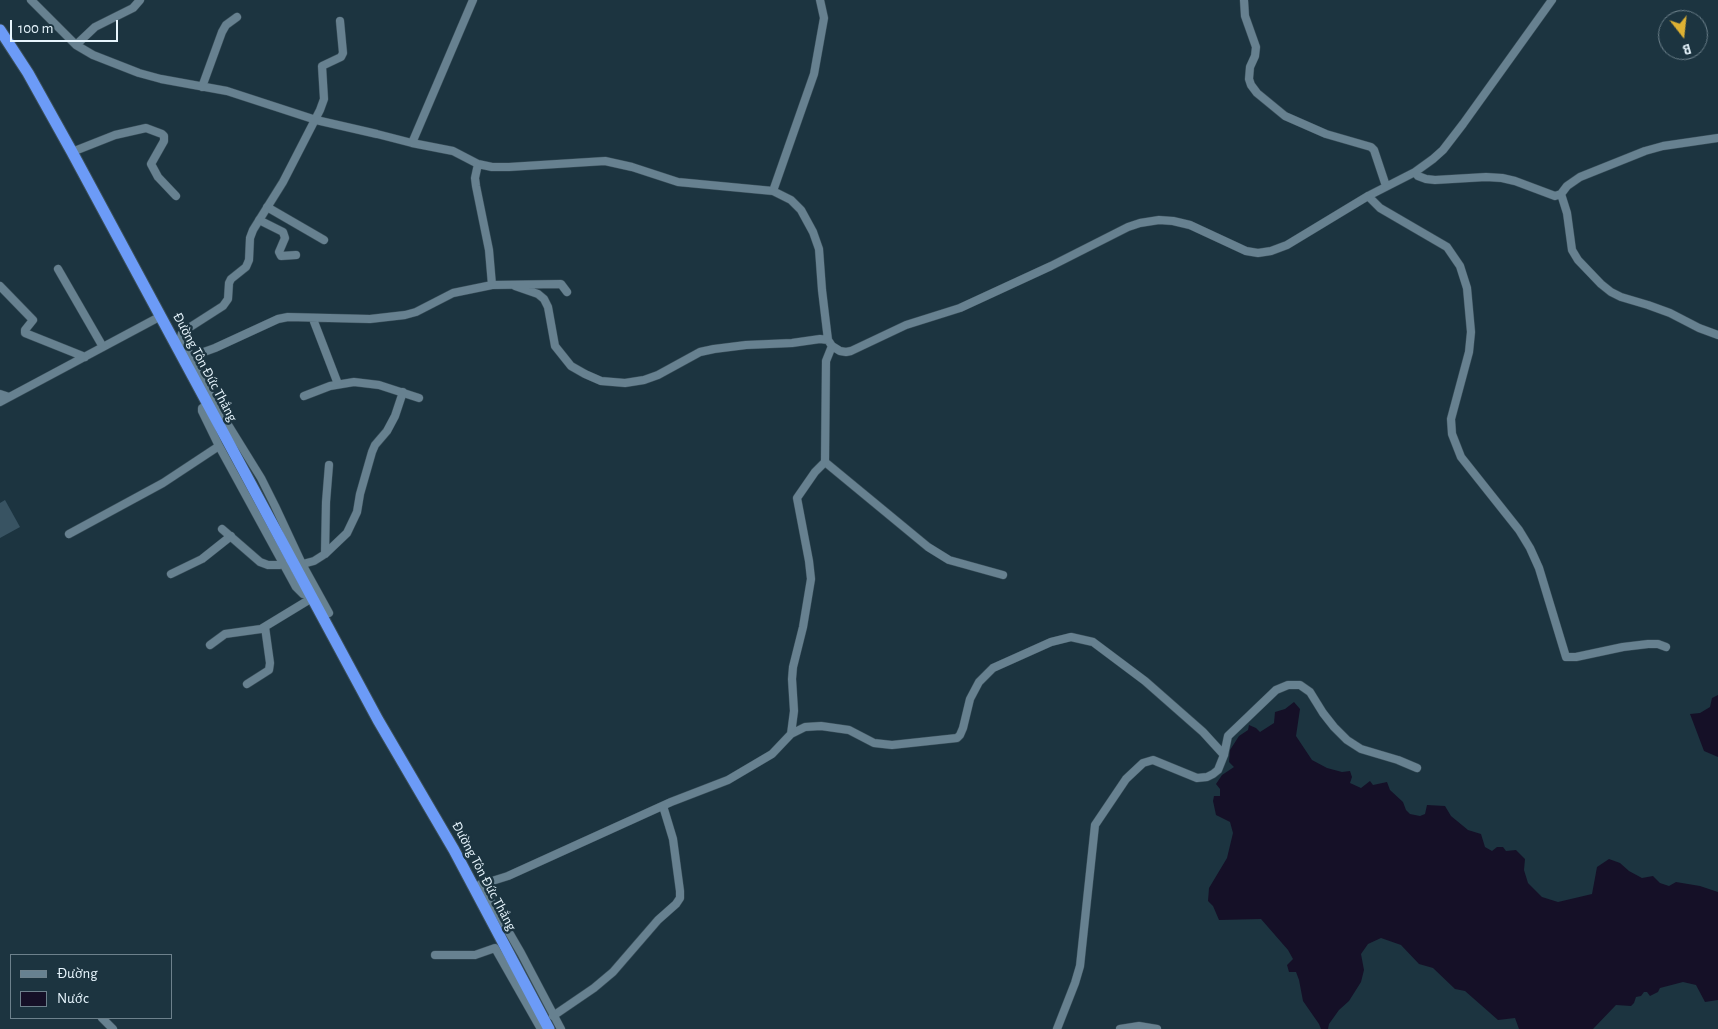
<!DOCTYPE html>
<html>
<head>
<meta charset="utf-8">
<style>
  body { margin:0 }
  #map { position:relative; width:1718px; height:1029px; overflow:hidden; background:#1c3440; font-family:"Alegreya Sans",sans-serif }
  canvas { display:block }
  .legend { position:absolute; left:10px; top:954px; width:162px; height:65px; box-sizing:border-box; background:#1c3440; border:1px solid #6d818c; margin:0; padding:6px 9px; list-style:none; font-size:15px; color:#e7f5fd }
  .legend li { display:flex; align-items:center; gap:10px; height:25px }
  .legend b { width:25px; border:1px solid #6d818c }
  .north { position:absolute; left:1658px; top:10px; width:50px; height:50px; box-sizing:border-box; background:#1c3440; border:1px solid #6d818c; border-radius:50%; rotate:164deg; font-size:14px; font-weight:700; line-height:20px; text-align:center; color:#e7f5fd }
  .north::after { content:''; display:block; margin:auto; width:18px; height:22px; background:#deb133; clip-path:polygon(50% 0,100% 100%,50% 72%,0 100%) }
  .scale { position:absolute; left:10px; top:20px; width:108px; height:22px; box-sizing:border-box; border:2px solid #e7f5fd; border-top:0; padding-left:6px; font-size:15px; line-height:18px; white-space:nowrap; color:#e7f5fd; -webkit-text-stroke:4px #1c3440; paint-order:stroke }
</style>
</head>
<body>
<div id="map">
<canvas width="1718" height="1029"></canvas>
<ul class="legend">
<li><b style="height:6px;background:#678190"></b>Đường</li>
<li><b style="height:14px;background:#151027"></b>Nước</li>
</ul>
<div class="north">B</div>
<div class="scale">100 m</div>
</div>
<script>
const ctx = document.querySelector('canvas').getContext('2d');
ctx.lineJoin = 'round';
function paint(path, color) { ctx.fillStyle = color; ctx.fill(path, 'evenodd'); }
const poly = rows => new Path2D(rows.map(r => 'M' + r).join(''));
function strokePath(path, color, width, dash) { ctx.strokeStyle = color; ctx.lineWidth = width; ctx.lineCap = dash ? 'butt' : 'round'; ctx.setLineDash(dash || []); ctx.stroke(path); }
function label(font, color, halo, rows, align = 'center') {
  ctx.font = font + ' "Alegreya Sans",sans-serif'; ctx.lineWidth = 5; ctx.setLineDash([]); ctx.textBaseline = 'middle'; ctx.strokeStyle = halo; ctx.fillStyle = color; for (const [text, x, y, turn = 0] of rows) {
    ctx.save(); ctx.translate(x, y); ctx.rotate((+turn || 0) * Math.PI / 180); ctx.textAlign = isNaN(turn) ? turn : align; if (halo) ctx.strokeText(text, 0, 0); ctx.fillText(text, 0, 0); ctx.restore();
  }
}
const green = poly([
  [5,500,20,527,0,538,0,503]
]);
const water = poly([
  [1718,695,1718,757,1704,751,1690,714,1700,713,1710,707,1712,698],
  [1294,702,1300,709,1296,736,1312,760,1327,768,1342,772,1350,771,1352,777,1350,783,1361,788,1370,781,1373,785,1387,782,1390,790,1403,802,1406,810,1410,814,1420,816,1425,814,1427,805,1445,806,1451,816,1468,830,1481,834,1485,847,1492,851,1497,847,1503,847,1506,851,1516,850,1525,859,1524,870,1528,883,1542,897,1558,902,1592,894,1597,867,1609,859,1620,863,1629,871,1642,878,1653,876,1660,883,1669,886,1676,882,1700,886,1718,892,1718,1000,1705,1002,1696,985,1683,982,1660,988,1658,992,1650,996,1647,992,1644,992,1641,996,1636,997,1634,1003,1631,1006,1616,1005,1593,1029,1519,1029,1515,1018,1498,1020,1465,991,1455,989,1433,968,1419,964,1401,945,1381,938,1368,944,1361,954,1364,970,1361,982,1349,1001,1339,1010,1329,1024,1328,1029,1321,1029,1319,1024,1303,1001,1299,980,1296,972,1289,972,1287,965,1293,959,1288,950,1261,919,1219,920,1213,906,1208,901,1209,888,1227,858,1233,833,1230,822,1216,815,1213,801,1214,796,1220,796,1220,789,1216,784,1222,775,1234,767,1229,762,1230,750,1239,736,1248,730,1249,725,1256,728,1260,732,1274,723,1275,712,1285,709]
]);
const minor = poly([
  [31,0,76,45,93,55,139,73,161,79,227,91,316,120,377,134,412,143,453,151,478,164,492,167,509,167,605,161,632,167,678,182,773,191,791,200,801,210,813,232,819,249,822,290,828,340,832,346,840,351,846,352,851,351,906,325,960,308,1051,266,1128,227,1140,223,1159,220,1173,221,1190,225,1246,251,1258,253,1271,251,1287,245,1368,196,1415,172,1433,159,1443,150,1463,124,1552,0],
  [1244,0,1245,16,1256,47,1255,56,1250,67,1249,79,1251,85,1257,93,1285,116,1326,134,1371,147,1374,150,1386,186],
  [76,45,95,27,133,8,140,0],
  [202,87,222,32,226,25,237,17],
  [412,143,473,0],
  [72,152,115,135,146,128,162,134,164,136,164,141,151,164,158,177,176,196],
  [478,164,475,178,476,186,489,250,492,285],
  [1415,172,1418,176,1426,179,1435,180,1486,177,1502,178,1515,181,1555,196,1561,194,1567,186,1580,177,1645,151,1663,146,1718,138],
  [773,191,814,74,824,18,820,0],
  [1561,194,1567,213,1572,250,1578,260,1601,284,1611,292,1621,297,1648,305,1670,313,1699,328,1718,335],
  [1368,196,1380,208,1447,247,1460,266,1467,288,1471,332,1469,352,1451,419,1452,434,1461,457,1519,530,1530,548,1539,568,1566,657,1576,657,1623,647,1648,644,1658,644,1666,647],
  [267,207,324,240],
  [259,220,283,232,285,238,279,252,281,256,296,255],
  [58,269,103,347],
  [0,286,33,320,25,330,25,333,85,357],
  [515,286,538,294,544,299,548,307,555,346,571,366,585,374,601,381,625,383,644,380,658,375,700,352,714,349,746,345,792,343,820,339,828,340],
  [313,319,338,384],
  [190,357,215,348,278,319,288,317,370,319,405,315,416,312,453,293,492,285,561,284,567,292],
  [0,394,9,397],
  [304,396,330,386,354,382,379,385,419,398],
  [0,402,161,316],
  [219,446,296,587,303,594,310,594],
  [825,462,928,547,949,560,1003,575],
  [222,529,260,562,268,565,279,565,284,564],
  [69,534,163,483,219,446,202,411,202,408,212,403],
  [325,554,326,502,329,465],
  [299,565,314,561,325,554,347,533,357,512,360,494,372,452,375,445,387,431,395,416,403,392],
  [171,574,202,559,231,536],
  [329,613,302,564,275,506,261,478,214,402,181,337,182,333,184,331,223,306,228,299,229,283,231,279,246,267,249,260,250,238,253,230,283,182,320,110,324,99,322,66,341,57,343,53,340,21],
  [210,645,225,634,261,629,312,598],
  [247,684,269,670,270,663,265,627],
  [791,734,805,727,821,726,849,730,874,743,892,745,957,738,960,735,963,728,970,699,979,682,993,668,1051,642,1071,637,1093,642,1145,681,1203,732,1224,755],
  [481,884,521,953,561,1029],
  [473,887,508,876,671,802,728,780,772,754,791,734,794,711,792,679,793,667,803,627,811,579,809,561,797,498,815,472,825,462,826,361,832,346],
  [435,955,475,955,495,948,541,1029],
  [553,1016,594,988,613,972,658,920,676,904,680,898,680,891,673,839,663,806],
  [102,1018,113,1029],
  [1057,1029,1075,983,1080,966,1095,825,1126,779,1143,763,1153,760,1197,778,1207,777,1213,774,1218,770,1224,755,1228,736,1276,690,1288,685,1300,685,1310,692,1323,713,1334,727,1347,740,1361,749,1398,760,1417,768],
  [1120,1029,1139,1026,1157,1029]
]);
const highway = poly([
  [0,30,28,73,72,152,378,720,454,850,549,1029]
]);
const streetNames = [
  ["Đường Tôn Đức Thắng",205,367,62],
  ["Đường Tôn Đức Thắng",484,876,62]
];
paint(green, '#385362');
paint(water, '#151027');
strokePath(minor, '#3a4f5a', 9);
strokePath(highway, '#3a4f5a', 13);
strokePath(minor, '#678190', 8);
strokePath(highway, '#6c9bf7', 11);
label('14px', '#e7f5fd', '#1c3440', streetNames);
</script>
</body>
</html>
